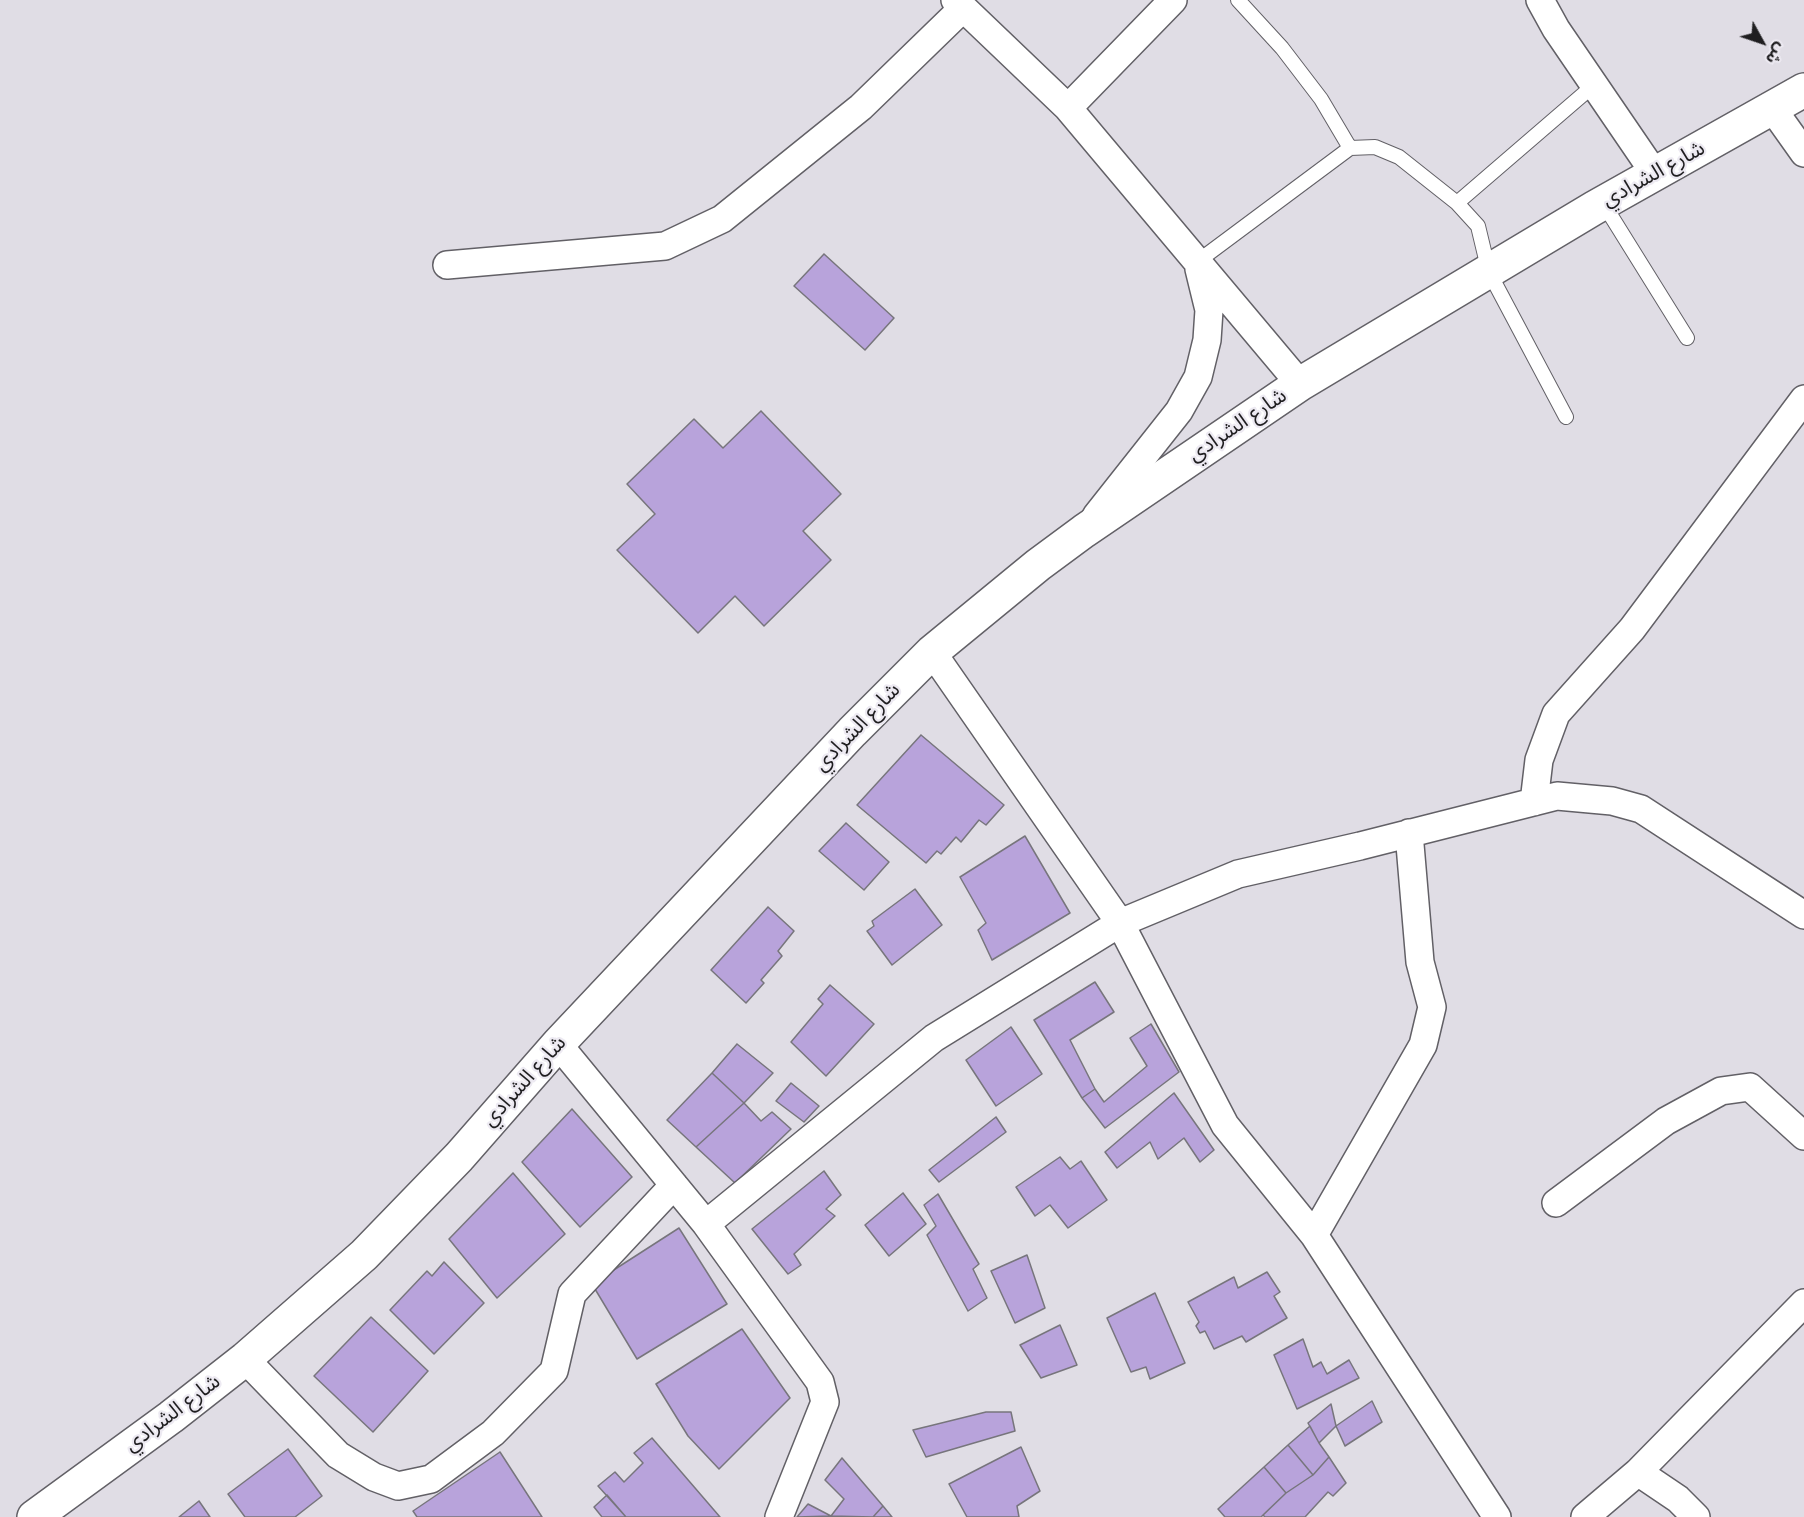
<!DOCTYPE html>
<html>
<head>
<meta charset="utf-8">
<style>
  body { margin:0 }
  #map { position:relative; width:1804px; height:1517px; overflow:hidden; background:#e0dde5; font-family:"Nunito Sans","Noto Sans Arabic",sans-serif }
  canvas { display:block }
  .north { position:absolute; left:1732px; top:12px; width:60px; height:60px; -webkit-text-stroke:4px #edeaf2; paint-order:stroke; rotate:130deg; font-size:16px; font-weight:700; line-height:24px; text-align:center; color:#1f1e20 }
  .north::after { content:''; display:block; margin:auto; width:21px; height:27px; background:#1f1e20; clip-path:polygon(50% 0,100% 100%,50% 72%,0 100%) }
</style>
</head>
<body>
<div id="map">
<canvas width="1804" height="1517"></canvas>
<div class="north">ش</div>
</div>
<script>
const ctx = document.querySelector('canvas').getContext('2d');
ctx.lineJoin = 'round';
function paint(path, color) { ctx.fillStyle = color; ctx.fill(path, 'evenodd'); }
const poly = rows => new Path2D(rows.map(r => 'M' + r).join(''));
function strokePath(path, color, width, dash) { ctx.strokeStyle = color; ctx.lineWidth = width; ctx.lineCap = dash ? 'butt' : 'round'; ctx.setLineDash(dash || []); ctx.stroke(path); }
function label(font, color, halo, rows, align = 'center') {
  ctx.font = font + ' "Nunito Sans","Noto Sans Arabic",sans-serif'; ctx.lineWidth = 4.5; ctx.setLineDash([]); ctx.textBaseline = 'middle'; ctx.strokeStyle = halo; ctx.fillStyle = color; for (const [text, x, y, turn = 0] of rows) {
    ctx.save(); ctx.translate(x, y); ctx.rotate((+turn || 0) * Math.PI / 180); ctx.textAlign = isNaN(turn) ? turn : align; if (halo) ctx.strokeText(text, 0, 0); ctx.fillText(text, 0, 0); ctx.restore();
  }
}
const building = poly([
  [824,254,894,318,865,350,794,286,824,254],
  [761,411,841,494,803,531,831,560,764,626,735,596,698,633,617,550,655,514,627,484,694,419,723,448,761,411],
  [921,735,1004,805,986,825,979,820,961,842,956,837,941,854,937,851,926,863,857,805,921,735],
  [846,823,889,862,864,890,819,851,846,823],
  [1025,836,1070,913,992,960,978,930,986,923,960,877,1025,836],
  [915,889,942,925,892,965,867,931,874,926,872,921,915,889],
  [768,907,794,931,778,951,782,956,761,980,764,983,746,1003,711,970,768,907],
  [1095,982,1114,1012,1070,1040,1095,1089,1082,1098,1034,1020,1095,982],
  [830,985,874,1024,826,1076,791,1042,823,1004,818,999,830,985],
  [1151,1024,1179,1072,1105,1128,1082,1098,1095,1089,1104,1102,1147,1066,1130,1038,1151,1024],
  [1011,1027,1042,1074,996,1106,966,1060,1011,1027],
  [737,1044,773,1073,744,1103,712,1073,737,1044],
  [712,1073,744,1103,696,1147,667,1120,712,1073],
  [791,1083,819,1106,804,1122,776,1101,791,1083],
  [1174,1093,1214,1150,1200,1162,1184,1138,1158,1159,1150,1142,1117,1168,1105,1152,1174,1093],
  [744,1103,761,1121,772,1112,791,1129,735,1183,696,1147,744,1103],
  [572,1109,632,1177,580,1227,522,1162,572,1109],
  [996,1117,1006,1132,939,1182,929,1170,996,1117],
  [1060,1157,1070,1169,1081,1161,1107,1200,1068,1228,1050,1205,1035,1216,1016,1187,1060,1157],
  [824,1171,841,1195,826,1209,835,1216,794,1254,801,1265,788,1274,752,1229,824,1171],
  [513,1173,565,1234,497,1298,449,1239,513,1173],
  [903,1193,926,1224,889,1256,865,1225,903,1193],
  [938,1194,979,1264,973,1269,987,1298,968,1311,927,1235,936,1226,924,1205,938,1194],
  [679,1228,727,1304,637,1359,592,1284,679,1228],
  [1027,1255,1045,1308,1015,1323,991,1271,1027,1255],
  [444,1262,484,1303,434,1354,390,1310,427,1271,432,1276,444,1262],
  [1267,1272,1280,1292,1274,1296,1287,1318,1246,1342,1242,1336,1214,1349,1205,1331,1200,1333,1196,1326,1199,1322,1188,1302,1234,1277,1238,1288,1267,1272],
  [1155,1293,1185,1363,1150,1379,1146,1367,1131,1372,1107,1318,1155,1293],
  [371,1317,428,1371,373,1432,314,1376,371,1317],
  [1060,1325,1077,1365,1041,1378,1020,1345,1060,1325],
  [742,1329,790,1398,719,1469,688,1436,656,1384,742,1329],
  [1303,1339,1313,1367,1321,1362,1327,1374,1349,1360,1359,1378,1297,1409,1274,1355,1303,1339],
  [1372,1401,1382,1422,1345,1446,1336,1426,1372,1401],
  [1331,1404,1336,1426,1319,1443,1308,1423,1331,1404],
  [986,1412,1011,1412,1015,1431,926,1457,913,1430,986,1412],
  [1310,1426,1319,1443,1329,1457,1313,1475,1288,1445,1310,1426],
  [652,1438,720,1517,626,1517,598,1486,615,1472,624,1482,643,1463,634,1453,652,1438],
  [1288,1445,1313,1475,1286,1493,1264,1467,1288,1445],
  [1021,1447,1040,1491,1017,1506,1019,1517,967,1517,949,1484,1021,1447],
  [288,1449,322,1496,295,1517,245,1517,228,1494,288,1449],
  [500,1452,542,1517,417,1517,413,1511,500,1452],
  [1329,1457,1346,1483,1333,1496,1328,1492,1305,1517,1265,1517,1263,1515,1286,1493,1313,1475,1329,1457],
  [842,1458,883,1506,873,1517,831,1516,844,1499,825,1480,842,1458],
  [1264,1467,1286,1493,1261,1517,1225,1517,1218,1509,1264,1467],
  [607,1495,626,1517,602,1517,594,1507,607,1495],
  [199,1501,210,1517,179,1517,199,1501],
  [808,1504,831,1516,797,1517,808,1504],
  [883,1506,892,1517,873,1517,883,1506]
]);
const lane = poly([
  [1238,0,1282,48,1321,99,1350,148],
  [1457,203,1594,85],
  [1603,203,1687,338],
  [1197,262,1350,148,1375,147,1399,157,1457,203,1478,226,1489,272,1566,417]
]);
const street = poly([
  [955,0,1068,108,1300,384],
  [1540,0,1556,29,1655,174],
  [1068,108,1173,0],
  [1772,108,1804,153],
  [447,265,665,246,722,219,861,107,963,8],
  [1096,516,1179,411,1198,377,1207,340,1209,310,1199,269],
  [932,652,1120,923,1225,1125,1314,1235],
  [1534,802,1539,760,1556,714,1632,629,1804,399],
  [1409,833,1420,962,1432,1007,1423,1045,1314,1235,1497,1517],
  [558,1044,706,1224,820,1382,825,1402,779,1517],
  [1556,1203,1666,1121,1721,1091,1750,1087,1804,1136],
  [706,1224,934,1038,1120,923,1238,874,1360,846,1557,796,1612,801,1641,809,1804,915],
  [245,1359,338,1455,374,1477,398,1486,431,1479,493,1433,554,1371,572,1294,674,1185],
  [1638,1472,1678,1499,1696,1517],
  [1585,1517,1638,1472,1804,1303]
]);
const secondary = poly([
  [34,1517,171,1417,245,1359,364,1255,459,1157,558,1044,852,732,932,652,1038,565,1084,531,1300,384,1594,208,1804,90]
]);
const streetNames = [
  ["شارع الشرادي",1654,175,-29],
  ["شارع الشرادي",1238,426,-34],
  ["شارع الشرادي",858,728,-46],
  ["شارع الشرادي",525,1082,-48],
  ["شارع الشرادي",173,1414,-37]
];
paint(building, '#b8a3db');
strokePath(building, '#77757c', 1.5);
strokePath(lane, '#626066', 16);
strokePath(street, '#626066', 30);
strokePath(secondary, '#626066', 36);
strokePath(lane, '#fff', 14);
strokePath(street, '#fff', 27);
strokePath(secondary, '#fff', 33);
label('21px', '#1f1e20', '#edeaf2', streetNames);
</script>
</body>
</html>
